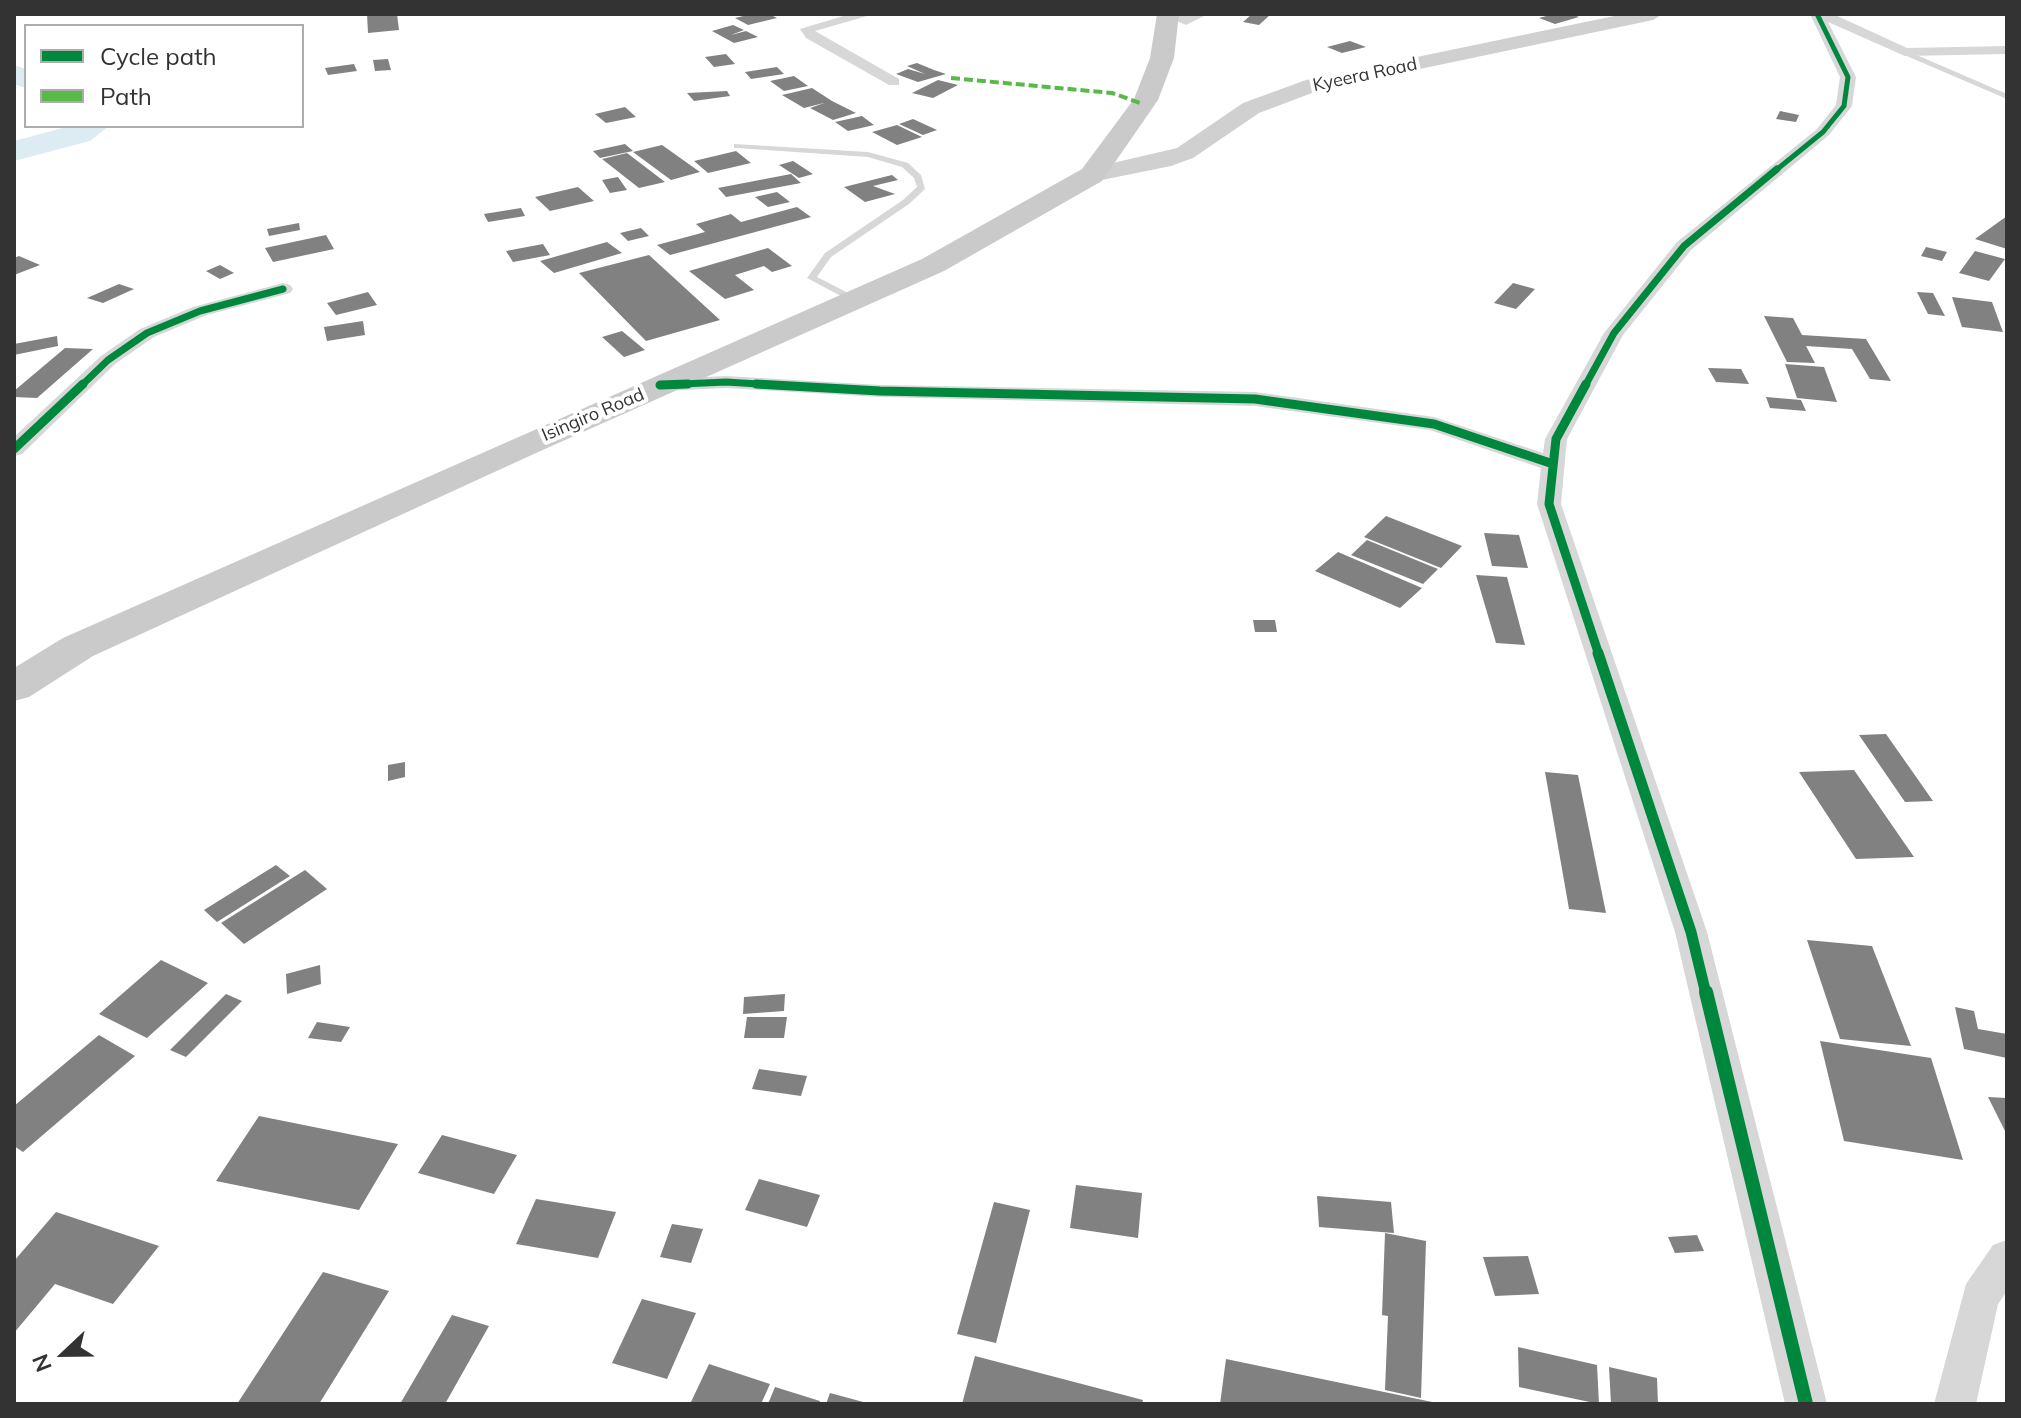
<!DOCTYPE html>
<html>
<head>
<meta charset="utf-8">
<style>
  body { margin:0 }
  #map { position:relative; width:2021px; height:1418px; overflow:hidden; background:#fff; font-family:Mulish,sans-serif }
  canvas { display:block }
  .frame { position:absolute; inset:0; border:16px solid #333; pointer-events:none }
  .legend { position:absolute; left:24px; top:24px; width:280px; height:104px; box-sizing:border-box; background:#fff; border:2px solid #adadad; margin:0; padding:10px 14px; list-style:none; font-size:24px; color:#333 }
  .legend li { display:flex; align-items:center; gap:16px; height:40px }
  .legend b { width:40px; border:2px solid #adadad }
  .north { position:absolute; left:24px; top:1314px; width:80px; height:80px; -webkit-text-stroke:6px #fff; paint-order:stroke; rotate:248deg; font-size:22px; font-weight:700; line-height:32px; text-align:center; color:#333 }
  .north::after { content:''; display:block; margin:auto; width:28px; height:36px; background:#333; clip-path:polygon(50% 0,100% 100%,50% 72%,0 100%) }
</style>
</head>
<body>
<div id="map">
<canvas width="2021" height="1418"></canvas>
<div class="frame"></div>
<ul class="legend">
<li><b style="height:10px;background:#00873e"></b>Cycle path</li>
<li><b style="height:10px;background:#58b947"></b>Path</li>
</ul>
<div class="north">N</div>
</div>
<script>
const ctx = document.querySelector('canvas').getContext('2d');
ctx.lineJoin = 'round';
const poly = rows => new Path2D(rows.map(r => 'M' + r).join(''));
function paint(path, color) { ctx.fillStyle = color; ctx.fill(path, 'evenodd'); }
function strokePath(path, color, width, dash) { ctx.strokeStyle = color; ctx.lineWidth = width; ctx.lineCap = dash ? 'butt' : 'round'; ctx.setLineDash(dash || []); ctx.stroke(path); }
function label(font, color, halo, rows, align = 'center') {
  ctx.font = font + ' Mulish,sans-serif'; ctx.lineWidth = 8; ctx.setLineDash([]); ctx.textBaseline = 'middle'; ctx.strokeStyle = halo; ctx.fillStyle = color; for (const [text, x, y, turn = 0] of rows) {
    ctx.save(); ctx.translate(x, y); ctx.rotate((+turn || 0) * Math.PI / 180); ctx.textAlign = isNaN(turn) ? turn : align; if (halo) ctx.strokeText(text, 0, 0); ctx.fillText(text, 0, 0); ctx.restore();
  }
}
const river = poly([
  [14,65,26,69,26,88,14,84,14,65],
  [70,126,109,126,90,141,14,161,14,141,70,126]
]);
const building = poly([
  [367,14,397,14,399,30,368,33],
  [752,14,769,14,777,18,748,25,735,18],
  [1252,14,1271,14,1259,25,1243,22],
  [1554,14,1571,14,1579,17,1555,24,1539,18],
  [733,25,744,30,731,35,746,31,758,37,734,43,712,31],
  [1350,41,1366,47,1342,53,1327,47],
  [726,54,735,64,714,67,705,57],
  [388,59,391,70,375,71,373,60],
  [917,63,934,70,946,74,918,82,896,74,908,69,925,74,907,66],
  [354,64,357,71,328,75,325,68],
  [777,67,784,74,751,79,745,72],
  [794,76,808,86,784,91,770,81],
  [938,80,958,85,933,98,912,93],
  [812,88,832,101,856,113,833,120,810,108,824,103,804,108,782,95],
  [727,91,730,96,694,101,687,93],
  [625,107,636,117,606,123,595,114],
  [1780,111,1799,115,1796,122,1776,119],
  [862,116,874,125,848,131,835,122],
  [913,119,937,130,923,135,899,124],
  [897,125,922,137,897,145,872,132],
  [625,144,633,151,600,158,593,151],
  [662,145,700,172,671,180,633,152],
  [736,151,751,163,708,173,694,161],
  [627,153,665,182,639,188,602,159],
  [793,161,813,174,799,178,779,165],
  [791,174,801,183,726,197,718,188],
  [892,175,898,180,873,186,895,194,865,202,844,187],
  [618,177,627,190,610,193,602,180],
  [578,187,594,201,550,211,535,197],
  [777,192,790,202,768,207,755,197],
  [797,207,811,217,670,255,657,245,705,232,696,224,731,214,741,222],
  [521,208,525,216,488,222,484,214],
  [2007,216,2007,249,1975,239],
  [299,223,300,230,269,236,267,229],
  [641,228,649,236,628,241,620,233],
  [326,235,334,249,273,262,265,248],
  [607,242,622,253,554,273,540,261],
  [543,244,550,255,513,262,506,251],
  [1926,247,1947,252,1942,261,1921,256],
  [768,248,792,266,772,272,764,266,735,275,754,290,725,299,689,271],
  [1975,251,2005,259,1989,281,1959,273],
  [649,255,720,320,646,341,579,273],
  [19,256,40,265,14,275,14,258],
  [220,265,234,273,220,279,206,271],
  [1513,283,1535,289,1516,309,1494,303],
  [119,284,134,289,103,303,87,298],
  [368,292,377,305,336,315,327,303],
  [1917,292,1933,293,1945,316,1928,314],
  [1952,297,1992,302,2003,332,1962,327],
  [1764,316,1793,318,1802,335,1866,339,1891,381,1870,379,1852,349,1806,346,1815,363,1787,362],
  [363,321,365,335,327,341,324,327],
  [622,331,645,350,624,357,602,337],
  [57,336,58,346,14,355,14,344],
  [65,348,93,349,37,398,14,397,14,391],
  [1785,364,1824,367,1837,402,1797,398],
  [1708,368,1741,369,1749,384,1716,382],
  [1766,397,1801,400,1806,411,1770,408],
  [1386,516,1462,546,1441,568,1364,537],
  [1484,533,1519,535,1528,568,1492,566],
  [1367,540,1438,569,1423,584,1351,555],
  [1338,552,1422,588,1400,608,1315,571],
  [1476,575,1507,577,1525,645,1496,643],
  [1253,620,1275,620,1277,632,1255,632],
  [1886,734,1933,801,1905,802,1859,735],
  [405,762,405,777,388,781,388,765],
  [1854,770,1914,857,1856,859,1799,772],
  [1545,772,1578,775,1606,913,1569,909],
  [276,865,290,876,217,922,204,910],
  [305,870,327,889,244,944,221,923],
  [1807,940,1872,946,1911,1046,1840,1039],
  [161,960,208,983,147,1038,99,1014],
  [320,965,321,984,287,994,286,974],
  [226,994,242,1001,186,1057,170,1050],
  [785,994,784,1011,743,1014,744,997],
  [1955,1007,1974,1011,1978,1029,2007,1034,2007,1058,1964,1049],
  [747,1017,787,1017,784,1038,744,1038],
  [317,1022,350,1027,341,1042,308,1038],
  [99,1035,135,1056,23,1152,14,1146,14,1106],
  [1820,1041,1931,1058,1963,1160,1844,1141],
  [759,1069,807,1076,801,1096,752,1089],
  [1988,1097,2007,1098,2007,1131,2005,1131],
  [259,1116,398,1144,359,1210,216,1181],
  [442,1135,517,1155,494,1194,418,1173],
  [759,1179,820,1195,807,1227,745,1210],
  [1076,1185,1142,1193,1138,1238,1070,1228],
  [1317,1196,1391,1202,1394,1233,1319,1227],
  [536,1199,616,1212,598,1258,516,1244],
  [994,1202,1030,1210,996,1343,957,1334],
  [56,1212,159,1246,113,1304,55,1284,14,1333,14,1261],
  [672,1224,703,1229,691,1263,660,1257],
  [1385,1233,1426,1241,1421,1398,1385,1390,1388,1316,1382,1315],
  [1697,1235,1704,1251,1675,1253,1668,1237],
  [1528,1256,1539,1294,1495,1296,1483,1257],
  [323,1272,389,1291,319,1404,237,1404],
  [642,1299,696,1313,667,1379,612,1363],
  [452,1315,489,1326,445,1404,400,1404],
  [1518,1347,1597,1365,1599,1404,1519,1387],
  [975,1356,1143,1400,1142,1404,962,1404],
  [1226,1359,1437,1403,1436,1404,1220,1404],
  [709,1364,770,1384,761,1404,690,1404],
  [1609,1367,1657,1378,1658,1404,1611,1404],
  [775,1387,820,1401,819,1404,768,1404],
  [830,1393,867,1403,867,1404,826,1404]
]);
const lane = poly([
  [1905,50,2007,94,2007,99,1902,54,1901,52,1905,50],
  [734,144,868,152,908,163,921,175,925,189,909,204,831,257,817,277,858,298,858,302,852,302,807,278,825,253,903,200,917,187,914,178,902,167,868,157,737,148,734,148,734,144]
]);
const street = poly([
  [850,14,874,14,815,31,899,79,899,85,889,85,806,38,800,29,850,14],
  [1160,14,1185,16,1208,14,1186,25,1160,14],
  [1810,14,1833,14,1907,48,2007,46,2007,54,1905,56,1828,22,1856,77,1852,106,1829,135,1691,250,1623,335,1567,439,1561,504,1707,932,1827,1404,1785,1404,1675,932,1537,504,1541,468,1430,430,1255,406,880,397,726,388,660,391,649,385,660,379,726,376,880,385,1255,392,1434,417,1543,453,1545,439,1604,333,1677,242,1817,129,1836,105,1840,77,1810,14],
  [283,283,290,285,293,289,290,293,207,315,154,337,115,364,22,454,14,456,14,437,101,356,140,329,193,307,283,283],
  [2007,1240,2007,1291,1998,1304,1976,1404,1934,1404,1966,1284,1993,1245,2007,1240]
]);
const secondary = poly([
  [1624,14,1663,14,1653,20,1320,90,1259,113,1193,158,1171,166,1092,182,1080,175,1083,170,1177,148,1243,103,1306,80,1624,14]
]);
const primary = poly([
  [1157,14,1179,14,1174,58,1158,100,1102,181,944,271,536,453,93,656,29,697,14,701,14,668,63,638,922,259,1082,169,1134,99,1150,58,1157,14]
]);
const quiet = poly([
  [951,78,1112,93,1143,104]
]);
const cyclewayFar4 = poly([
  [1775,171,1823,132,1844,106,1848,77,1817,14]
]);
const cyclewayFar3 = poly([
  [660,385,726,382,790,386],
  [81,386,108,360,147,333,200,311,283,289],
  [1585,386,1614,333,1684,246,1777,169]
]);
const cyclewayFar2 = poly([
  [756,384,880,391,1255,399,1434,424,1553,464],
  [1586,384,1556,439,1549,504,1599,655],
  [660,385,688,384],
  [14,449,83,384]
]);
const cyclewayFar1 = poly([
  [1598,653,1691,932,1706,994]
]);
const cycleway = poly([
  [1706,992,1806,1404]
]);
const farStreetnames = [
  ["Kyeera Road",1365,75,-12],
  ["Isingiro Road",593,415,-23]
];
paint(river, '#ddebf3');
paint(building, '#818181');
paint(lane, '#d7d7d7');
paint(street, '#d7d7d7');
paint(secondary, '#d0d0d0');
paint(primary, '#cacaca');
strokePath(quiet, '#58b947', 4, [9, 4]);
strokePath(cyclewayFar4, '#00873e', 5);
strokePath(cyclewayFar3, '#00873e', 7);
strokePath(cyclewayFar2, '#00873e', 9);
strokePath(cyclewayFar1, '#00873e', 11);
strokePath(cycleway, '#00873e', 14);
label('18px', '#333', '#fff', farStreetnames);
</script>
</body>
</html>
